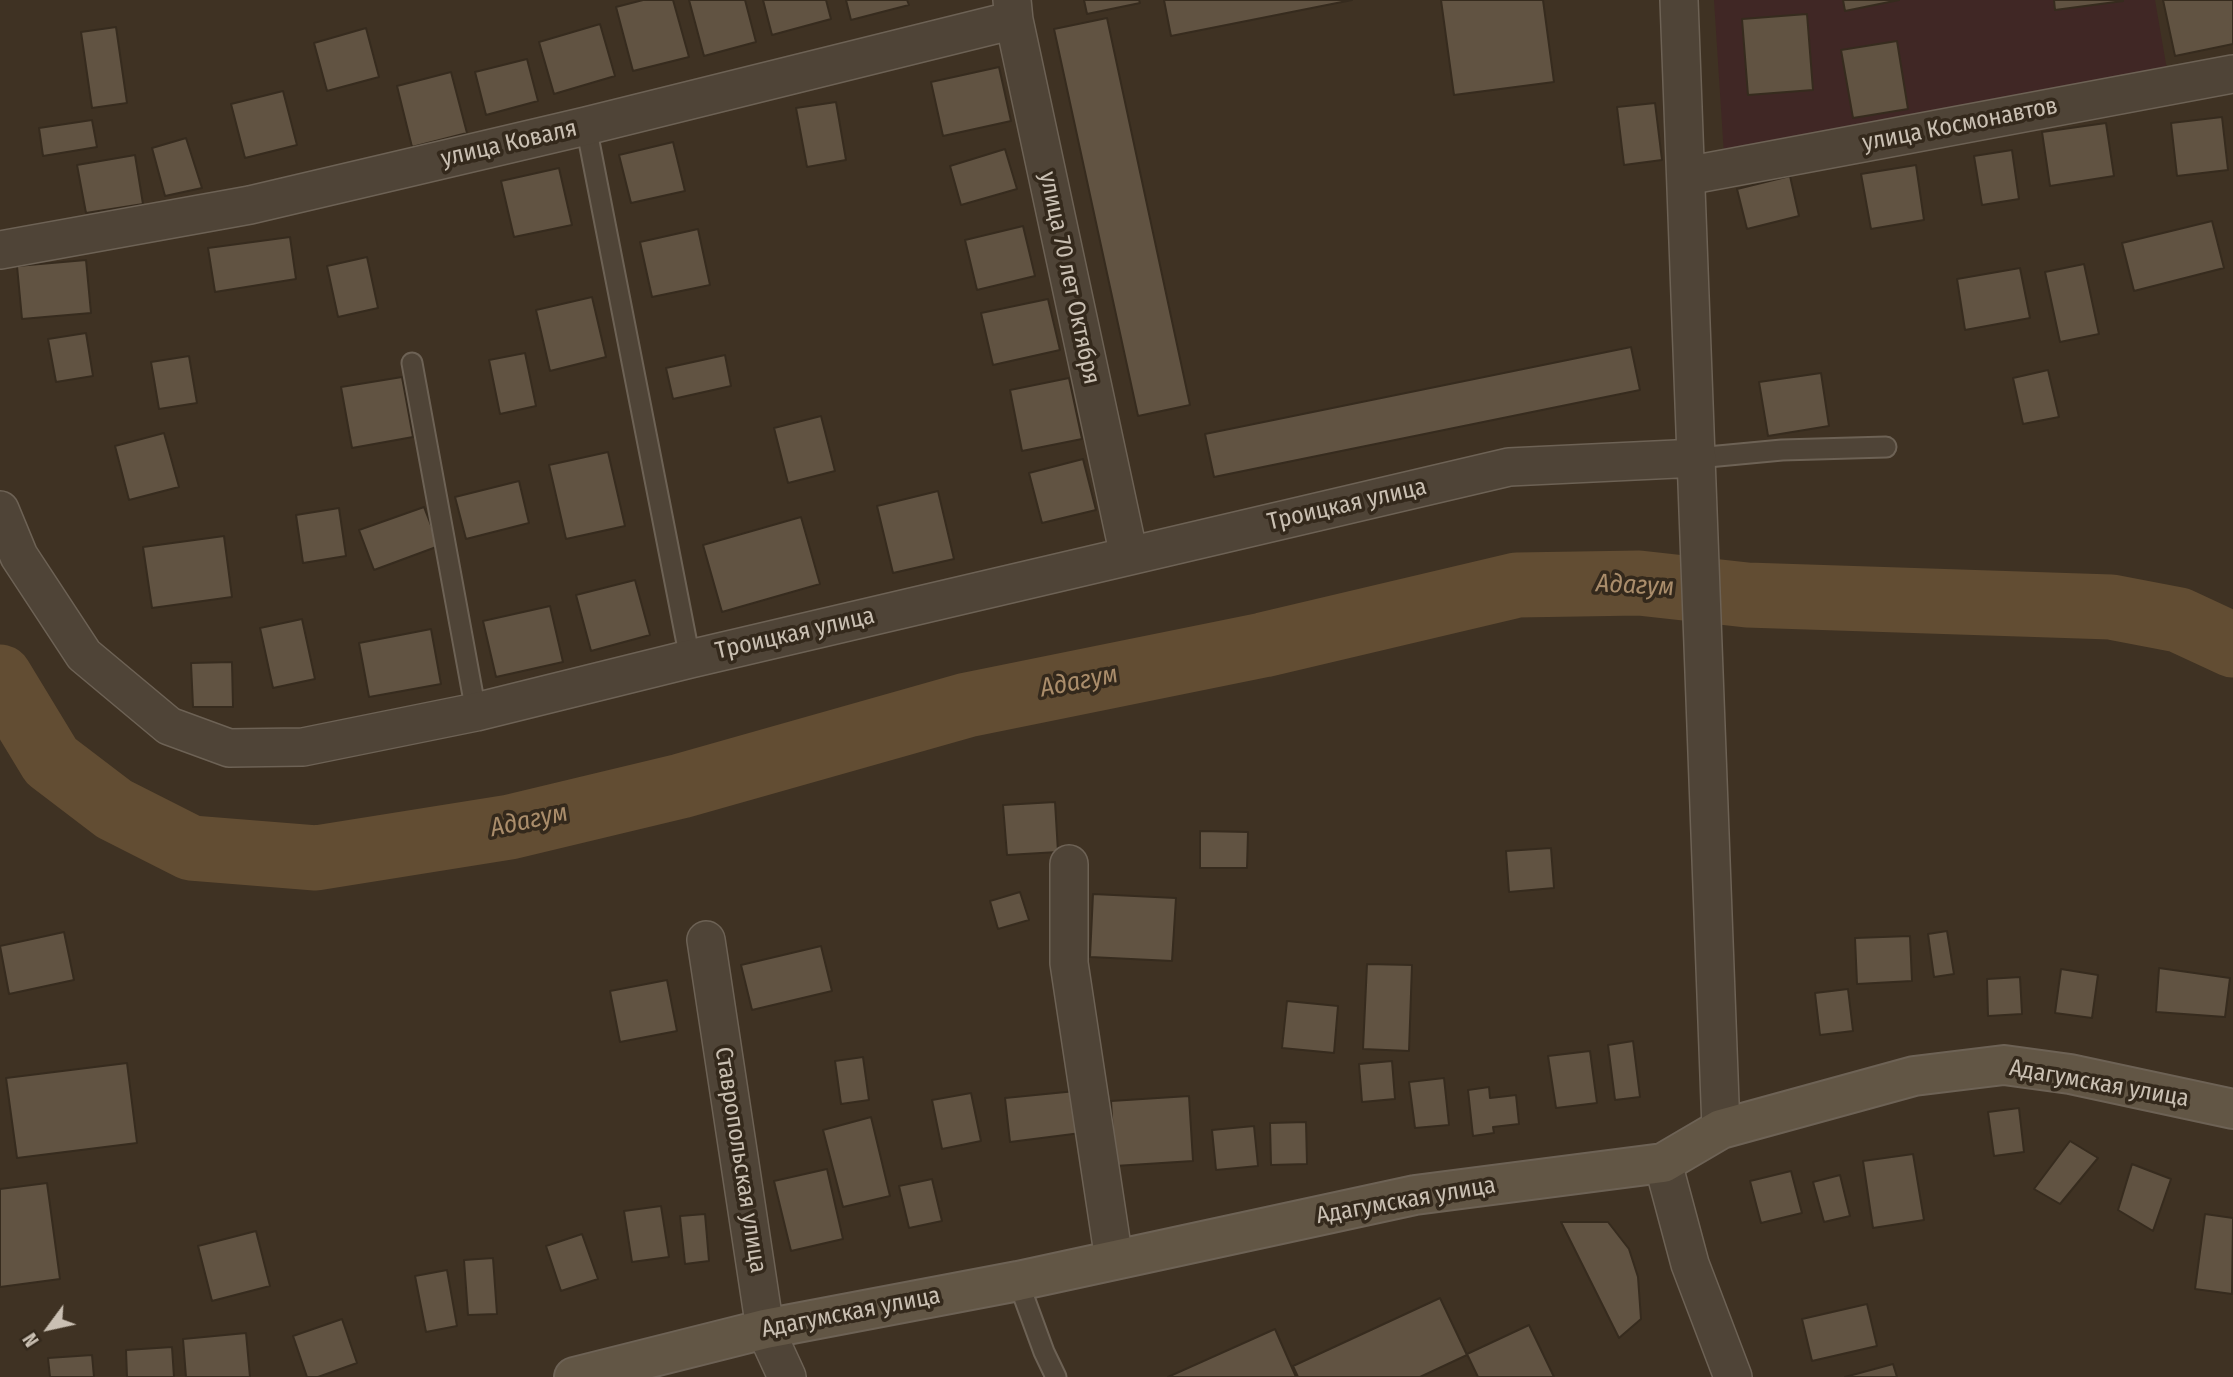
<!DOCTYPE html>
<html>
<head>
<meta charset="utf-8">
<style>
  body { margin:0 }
  #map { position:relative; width:2233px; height:1377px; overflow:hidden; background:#3f3223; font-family:"Fira Sans Condensed",sans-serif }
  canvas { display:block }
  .north { position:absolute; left:14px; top:1293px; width:70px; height:70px; -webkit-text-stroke:5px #34291c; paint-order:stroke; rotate:237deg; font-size:19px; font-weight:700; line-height:28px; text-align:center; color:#cac0b3 }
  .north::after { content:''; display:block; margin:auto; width:24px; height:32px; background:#cac0b3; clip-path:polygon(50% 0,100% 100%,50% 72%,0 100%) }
</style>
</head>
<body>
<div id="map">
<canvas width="2233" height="1377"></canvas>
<div class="north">N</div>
</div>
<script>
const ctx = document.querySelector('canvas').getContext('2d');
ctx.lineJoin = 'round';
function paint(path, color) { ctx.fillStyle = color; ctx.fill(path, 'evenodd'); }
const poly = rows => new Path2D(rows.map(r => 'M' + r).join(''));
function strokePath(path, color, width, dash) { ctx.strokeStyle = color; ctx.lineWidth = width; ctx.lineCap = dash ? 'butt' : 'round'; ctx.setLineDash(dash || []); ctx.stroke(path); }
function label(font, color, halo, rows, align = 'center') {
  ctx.font = font + ' "Fira Sans Condensed",sans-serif'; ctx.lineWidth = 7; ctx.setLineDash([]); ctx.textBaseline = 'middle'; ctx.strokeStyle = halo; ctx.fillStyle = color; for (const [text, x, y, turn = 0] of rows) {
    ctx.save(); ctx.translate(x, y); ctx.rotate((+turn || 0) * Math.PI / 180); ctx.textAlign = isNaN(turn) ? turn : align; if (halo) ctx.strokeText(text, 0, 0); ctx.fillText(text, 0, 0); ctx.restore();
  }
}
const green = poly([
  [1714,0,2155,0,2167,70,1724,155]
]);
const river = poly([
  [0,677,51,761,114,809,191,848,316,858,510,827,681,786,967,705,1263,645,1517,585,1639,583,1747,595,2111,607,2179,620,2233,645]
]);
const building = poly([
  [643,0,673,0,689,57,633,71,616,7,643,0],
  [689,0,745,0,756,42,704,56,689,0],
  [763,0,826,0,831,19,772,35,763,0],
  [846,0,907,0,909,5,851,20,846,0],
  [1084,0,1139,0,1140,3,1087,14,1084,0],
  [1164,0,1352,0,1171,36,1164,0],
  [1441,0,1543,0,1554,82,1454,95,1441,0],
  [1843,0,1899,0,1845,11,1843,0],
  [2054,0,2122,0,2123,1,2055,10,2054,0],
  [2163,0,2233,0,2233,44,2175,56,2163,0],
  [1807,14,1813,90,1748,95,1742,19,1807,14],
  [1107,18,1190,405,1138,416,1054,29,1107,18],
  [600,24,615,76,554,94,539,42,600,24],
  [116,27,127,103,92,108,81,32,116,27],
  [366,28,379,77,327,91,314,43,366,28],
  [1897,41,1908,109,1853,118,1841,50,1897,41],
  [527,59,538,101,486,115,475,72,527,59],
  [999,67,1011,121,943,136,931,82,999,67],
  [451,72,467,133,412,147,397,86,451,72],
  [283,91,297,145,245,158,231,104,283,91],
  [836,102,846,160,807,167,796,108,836,102],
  [1655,103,1662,160,1624,165,1617,107,1655,103],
  [2222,117,2228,170,2177,176,2171,123,2222,117],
  [92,120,97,147,43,156,39,128,92,120],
  [2106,123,2114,176,2050,186,2042,132,2106,123],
  [186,138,202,188,165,196,152,148,186,138],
  [673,142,685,191,631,203,619,155,673,142],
  [1005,149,1017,189,961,205,950,166,1005,149],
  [2012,150,2019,199,1982,205,1974,156,2012,150],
  [135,155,143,204,86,213,77,165,135,155],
  [1916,165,1924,220,1871,229,1861,174,1916,165],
  [559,168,572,225,514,237,501,181,559,168],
  [1790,176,1799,216,1747,229,1737,189,1790,176],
  [2212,221,2224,268,2134,291,2122,243,2212,221],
  [1023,226,1035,276,977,290,965,240,1023,226],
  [698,229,710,285,652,297,640,242,698,229],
  [290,237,296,279,215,292,208,248,290,237],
  [367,257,378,308,338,317,327,266,367,257],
  [86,260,91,313,22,319,17,266,86,260],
  [2084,264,2099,334,2060,342,2045,272,2084,264],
  [2020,268,2030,318,1965,330,1957,279,2020,268],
  [592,297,606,357,550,371,536,310,592,297],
  [1048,299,1060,350,993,365,981,313,1048,299],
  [86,333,93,376,56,382,48,339,86,333],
  [1631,347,1640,390,1214,477,1205,434,1631,347],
  [525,353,536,406,500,414,489,360,525,353],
  [725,355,731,386,673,399,666,368,725,355],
  [189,356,197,403,159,409,151,362,189,356],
  [2048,370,2059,417,2023,424,2013,378,2048,370],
  [1821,373,1829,426,1768,436,1759,382,1821,373],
  [402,377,413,437,352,448,341,387,402,377],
  [1069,378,1082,439,1022,451,1010,390,1069,378],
  [821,416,835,471,788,483,774,428,821,416],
  [164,433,179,487,129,500,115,446,164,433],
  [608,452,625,526,566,539,549,465,608,452],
  [1083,459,1096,510,1042,523,1029,473,1083,459],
  [519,481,529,523,466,539,455,497,519,481],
  [938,491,954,559,893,573,877,506,938,491],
  [424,507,439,546,374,570,359,530,424,507],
  [339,508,346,556,303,563,296,515,339,508],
  [801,517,820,584,722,612,703,545,801,517],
  [224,536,232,597,152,608,143,547,224,536],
  [635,580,650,635,591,651,576,595,635,580],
  [550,606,563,662,496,677,483,621,550,606],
  [302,619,315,679,273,688,260,628,302,619],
  [431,629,441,684,369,697,359,643,431,629],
  [232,662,233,707,193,707,191,663,232,662],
  [1055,802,1058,852,1007,855,1003,805,1055,802],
  [1200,831,1248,832,1247,868,1200,868,1200,831],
  [1551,848,1554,888,1509,892,1506,851,1551,848],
  [1020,892,1029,920,998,929,990,901,1020,892],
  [1093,894,1176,898,1172,961,1090,957,1093,894],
  [1947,931,1954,974,1934,977,1928,934,1947,931],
  [64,932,74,980,9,994,0,946,64,932],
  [1910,936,1912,981,1857,984,1855,938,1910,936],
  [821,946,832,991,752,1010,741,965,821,946],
  [1367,964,1412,965,1409,1051,1363,1049,1367,964],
  [2159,968,2230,978,2225,1017,2156,1012,2159,968],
  [2061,969,2098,975,2092,1018,2055,1013,2061,969],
  [2020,977,2022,1014,1988,1016,1987,979,2020,977],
  [667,980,677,1031,620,1042,610,991,667,980],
  [1848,989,1853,1031,1820,1035,1815,993,1848,989],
  [1287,1001,1338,1006,1334,1053,1282,1048,1287,1001],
  [1633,1041,1640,1097,1615,1100,1608,1045,1633,1041],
  [1590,1051,1597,1103,1556,1108,1548,1056,1590,1051],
  [863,1057,869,1100,841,1104,835,1061,863,1057],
  [1392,1061,1395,1099,1362,1102,1359,1064,1392,1061],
  [127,1063,137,1143,17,1158,6,1078,127,1063],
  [1444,1078,1449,1125,1415,1128,1409,1082,1444,1078],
  [1489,1087,1490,1098,1516,1095,1519,1124,1493,1127,1494,1133,1473,1136,1468,1090,1489,1087],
  [1076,1091,1081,1133,1010,1142,1005,1098,1076,1091],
  [971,1093,981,1141,942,1149,932,1100,971,1093],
  [1189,1096,1193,1161,1115,1166,1111,1101,1189,1096],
  [2019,1108,2024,1152,1994,1156,1988,1112,2019,1108],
  [871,1117,890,1196,843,1207,823,1130,871,1117],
  [1306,1122,1307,1164,1271,1165,1270,1123,1306,1122],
  [1254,1126,1258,1166,1216,1170,1212,1130,1254,1126],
  [2070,1141,2098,1158,2060,1204,2034,1189,2070,1141],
  [1913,1154,1924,1220,1873,1228,1863,1161,1913,1154],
  [2132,1164,2171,1179,2153,1231,2118,1210,2132,1164],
  [827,1169,843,1239,791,1251,774,1181,827,1169],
  [1791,1171,1802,1213,1761,1223,1750,1181,1791,1171],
  [1840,1175,1850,1216,1824,1222,1813,1182,1840,1175],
  [932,1179,942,1221,909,1228,899,1186,932,1179],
  [47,1183,60,1279,0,1287,0,1189,47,1183],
  [661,1206,669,1257,632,1262,624,1211,661,1206],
  [705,1214,709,1261,685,1264,680,1216,705,1214],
  [2205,1214,2233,1218,2232,1294,2195,1289,2205,1214],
  [1561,1222,1608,1222,1629,1249,1638,1277,1641,1319,1619,1338,1561,1222],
  [256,1231,270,1286,212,1301,198,1246,256,1231],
  [582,1234,598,1279,561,1291,546,1246,582,1234],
  [493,1258,497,1314,468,1315,464,1260,493,1258],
  [447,1270,457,1326,426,1332,415,1276,447,1270],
  [1440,1298,1467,1355,1420,1377,1298,1377,1293,1366,1440,1298],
  [1867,1304,1877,1346,1812,1361,1802,1319,1867,1304],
  [342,1319,357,1363,318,1377,307,1377,293,1336,342,1319],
  [1529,1325,1554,1377,1478,1377,1467,1354,1529,1325],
  [1275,1329,1296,1377,1168,1377,1275,1329],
  [246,1333,250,1377,186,1377,183,1339,246,1333],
  [172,1347,174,1377,127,1377,126,1350,172,1347],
  [92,1355,94,1377,50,1377,48,1358,92,1355],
  [1893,1364,1897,1377,1845,1377,1893,1364]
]);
const lane = poly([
  [586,126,690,659],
  [412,363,476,712],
  [1697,458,1782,450,1886,447],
  [1018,1281,1044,1352,1056,1377]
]);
const street = poly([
  [1012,0,1014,20,1129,556],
  [1679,0,1721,1129],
  [1686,176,2233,74],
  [0,250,250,205,586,126,1014,20],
  [0,510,19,556,84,655,169,726,229,748,303,747,476,712,690,659,1509,467,1697,458],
  [1069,864,1069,963,1114,1260],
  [706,940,765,1329,787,1377],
  [1663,1163,1690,1264,1733,1377]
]);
const secondary = poly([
  [574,1377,765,1329,1018,1281,1415,1195,1663,1163,1721,1129,1914,1076,2004,1065,2070,1074,2233,1109]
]);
const streetNames = [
  ["улица Космонавтов",1960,125,-11],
  ["улица Коваля",509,144,-13],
  ["улица 70 лет Октября",1069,278,78],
  ["Троицкая улица",1347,505,-13],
  ["Троицкая улица",795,634,-13],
  ["Адагумская улица",2099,1084,10],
  ["Ставропольская улица",740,1160,81],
  ["Адагумская улица",1406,1201,-10],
  ["Адагумская улица",851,1313,-11]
];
const waterNames = [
  ["Адагум",1635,586,3],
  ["Адагум",1079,682,-11],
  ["Адагум",529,821,-12]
];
paint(green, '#402725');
strokePath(river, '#624d33', 65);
paint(building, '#615342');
strokePath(building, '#362b1e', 2);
strokePath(lane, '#6d6255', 23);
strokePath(street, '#6d6255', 40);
strokePath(secondary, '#6d6255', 42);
strokePath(lane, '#4f4437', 19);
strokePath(street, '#4f4437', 37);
strokePath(secondary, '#625645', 38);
label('24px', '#cac0b3', '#34291c', streetNames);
label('italic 26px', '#aa8d6b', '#34291c', waterNames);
</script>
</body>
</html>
